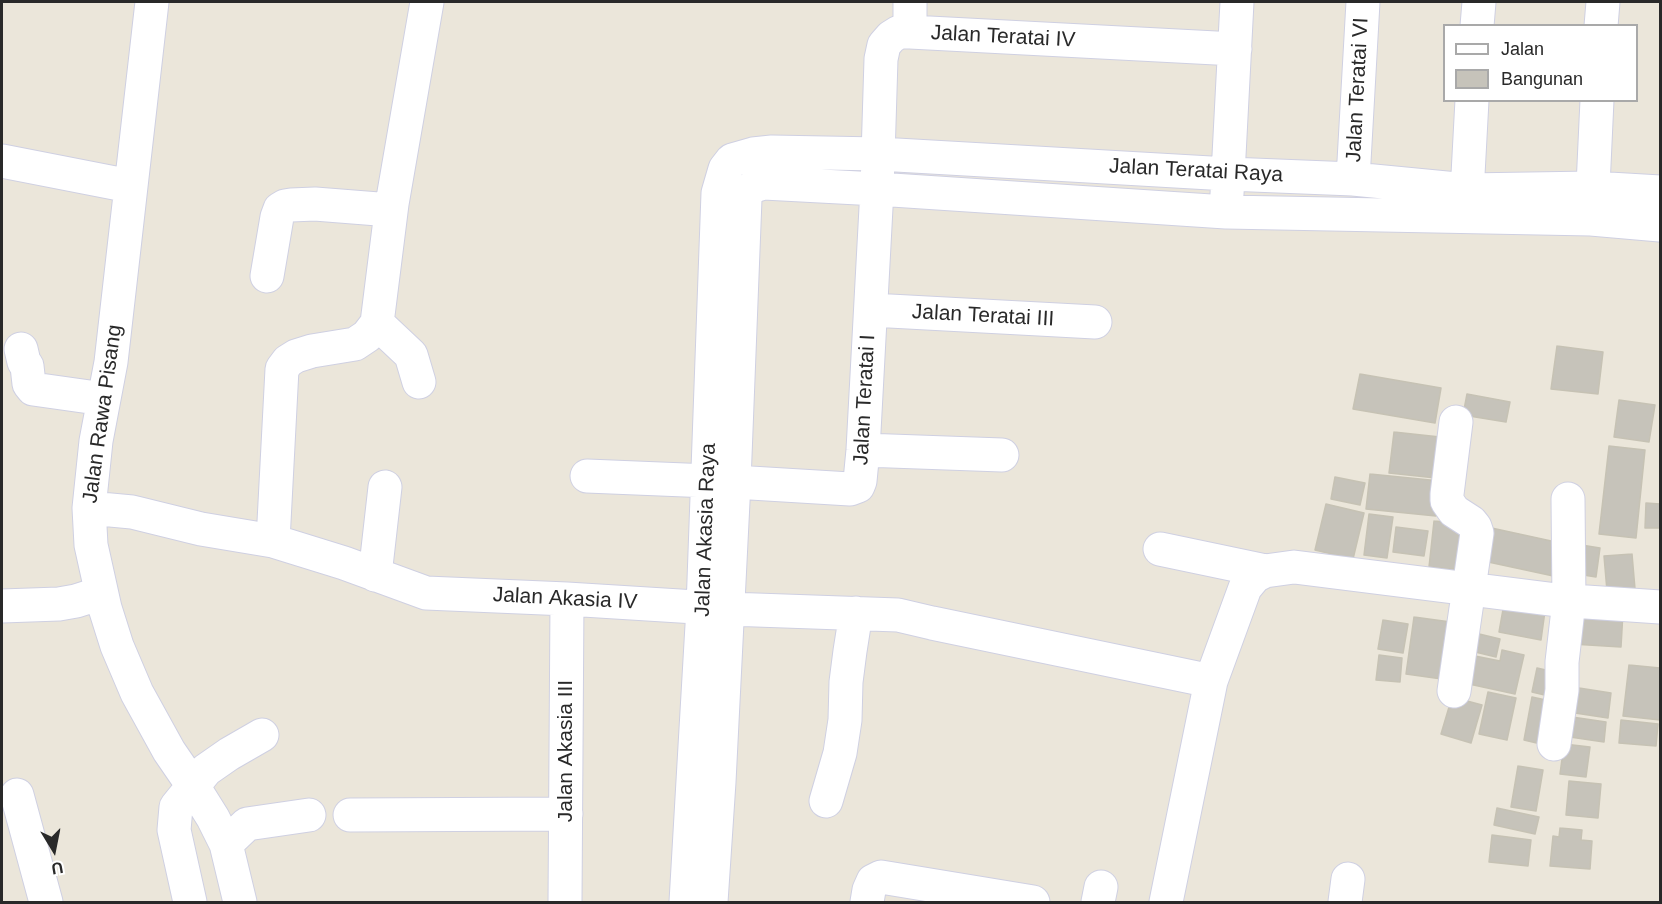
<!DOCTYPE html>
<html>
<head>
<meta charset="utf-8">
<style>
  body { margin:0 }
  #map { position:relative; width:1662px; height:904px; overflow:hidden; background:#ebe6da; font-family:Arial,sans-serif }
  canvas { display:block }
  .frame { position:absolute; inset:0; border:3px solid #292929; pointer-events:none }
  .legend { position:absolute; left:1443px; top:24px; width:195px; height:78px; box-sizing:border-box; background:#fff; border:2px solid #a9a9a9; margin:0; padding:8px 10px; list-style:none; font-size:18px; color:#292929 }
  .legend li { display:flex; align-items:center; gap:12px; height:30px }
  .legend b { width:30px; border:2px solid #a9a9a9 }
  .north { position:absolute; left:24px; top:820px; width:60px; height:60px; -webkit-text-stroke:4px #fff; paint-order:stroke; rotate:170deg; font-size:16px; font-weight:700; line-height:24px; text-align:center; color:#292929 }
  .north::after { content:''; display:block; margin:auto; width:21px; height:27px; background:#292929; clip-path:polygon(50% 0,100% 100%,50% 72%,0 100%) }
</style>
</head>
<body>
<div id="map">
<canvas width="1662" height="904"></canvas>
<div class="frame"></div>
<ul class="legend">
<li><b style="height:8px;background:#fff"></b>Jalan</li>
<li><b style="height:16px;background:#c6c3ba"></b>Bangunan</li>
</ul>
<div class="north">U</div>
</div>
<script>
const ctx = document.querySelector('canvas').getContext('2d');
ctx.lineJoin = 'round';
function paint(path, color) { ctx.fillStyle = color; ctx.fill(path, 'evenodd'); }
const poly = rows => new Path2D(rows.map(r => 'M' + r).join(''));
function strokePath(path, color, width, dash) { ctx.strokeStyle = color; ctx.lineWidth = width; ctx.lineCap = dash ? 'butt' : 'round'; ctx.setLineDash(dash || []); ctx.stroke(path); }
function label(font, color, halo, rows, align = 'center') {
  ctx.font = font + ' Arial,sans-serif'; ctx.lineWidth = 4.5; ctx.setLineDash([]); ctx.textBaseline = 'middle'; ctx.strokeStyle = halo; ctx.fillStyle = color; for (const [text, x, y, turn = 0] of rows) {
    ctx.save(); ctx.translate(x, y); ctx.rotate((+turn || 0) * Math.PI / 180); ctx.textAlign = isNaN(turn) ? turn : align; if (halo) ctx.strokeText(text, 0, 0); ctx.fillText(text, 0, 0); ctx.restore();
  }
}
const building = poly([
  [1557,346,1603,352,1598,394,1551,389,1557,346],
  [1360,374,1441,388,1435,423,1353,409,1360,374],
  [1467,394,1510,402,1506,422,1463,415,1467,394],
  [1619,400,1655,405,1649,442,1614,437,1619,400],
  [1394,432,1440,437,1436,478,1389,473,1394,432],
  [1609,446,1645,450,1636,538,1599,534,1609,446],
  [1370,474,1440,481,1436,516,1366,509,1370,474],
  [1335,477,1365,483,1360,505,1331,499,1335,477],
  [1646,503,1660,504,1660,528,1645,528,1646,503],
  [1326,504,1364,513,1353,559,1315,550,1326,504],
  [1369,514,1393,517,1387,558,1364,555,1369,514],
  [1434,521,1468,524,1463,570,1429,567,1434,521],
  [1396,527,1428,531,1424,556,1393,552,1396,527],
  [1487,527,1565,544,1558,577,1479,560,1487,527],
  [1575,544,1600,548,1596,577,1571,573,1575,544],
  [1632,554,1635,589,1607,591,1604,556,1632,554],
  [1504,604,1545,611,1541,640,1499,632,1504,604],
  [1574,609,1623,612,1621,647,1572,644,1574,609],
  [1414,617,1458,623,1449,680,1406,674,1414,617],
  [1383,620,1408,624,1403,653,1378,649,1383,620],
  [1471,632,1500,639,1496,657,1467,650,1471,632],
  [1502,650,1524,655,1515,694,1469,684,1475,656,1500,661,1502,650],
  [1379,655,1402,658,1400,682,1376,680,1379,655],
  [1629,665,1660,668,1660,720,1623,716,1629,665],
  [1537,668,1559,673,1553,697,1532,692,1537,668],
  [1579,688,1611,693,1608,718,1575,713,1579,688],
  [1488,692,1516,698,1507,740,1479,734,1488,692],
  [1452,697,1482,705,1471,743,1441,734,1452,697],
  [1532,697,1555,702,1545,745,1524,740,1532,697],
  [1572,717,1606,722,1604,742,1570,737,1572,717],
  [1621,720,1658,724,1656,746,1619,743,1621,720],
  [1564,744,1590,747,1586,777,1560,774,1564,744],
  [1518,766,1543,770,1536,811,1511,807,1518,766],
  [1569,781,1601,784,1598,818,1566,815,1569,781],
  [1497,808,1539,817,1535,834,1494,825,1497,808],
  [1560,828,1582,830,1581,840,1592,841,1590,869,1550,866,1553,836,1559,837,1560,828],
  [1492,835,1531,840,1528,866,1489,862,1492,835]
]);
const minor = poly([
  [152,2,111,362,96,441,89,508,91,545,105,608,117,646,137,693,169,751,193,786,213,818,226,844,240,902],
  [1477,26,1479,2],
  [1601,26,1603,2],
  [910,32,910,2],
  [2,161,130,186],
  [1353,179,1363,2],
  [1227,194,1237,2],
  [1592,208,1597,100],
  [1466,212,1472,100],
  [267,276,277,217,280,209,285,206,291,205,315,204,391,210],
  [871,310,1095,322],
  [377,323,411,355,419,382],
  [21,349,24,362,27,366,29,384,33,389,104,399],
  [863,450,1002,455],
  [587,476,734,482,850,489,858,486,860,481,863,450,877,189,881,59,884,45,891,37,899,32,910,32,1235,49],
  [89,508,132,512,201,529,273,541,344,563,426,593,567,599,728,609,898,615,932,623,1211,681],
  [273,541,282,369,288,361,296,356,312,351,355,344,367,336,377,323,392,204,427,2],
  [1160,549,1265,571],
  [375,575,385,487],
  [2,606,59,604,76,601,101,593],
  [1454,691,1477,533,1475,527,1471,522,1454,511,1447,501,1447,494,1456,422],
  [1554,744,1562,690,1562,662,1569,601,1568,499],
  [17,795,46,902],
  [826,801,840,753,845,720,846,682,850,651,856,613],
  [350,815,566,814],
  [226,844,247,824,309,815],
  [190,902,174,830,176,807,206,770,229,754,262,735],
  [565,902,567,599],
  [686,902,703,608,718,193,725,169,732,160,753,154,772,152,879,154,1228,174,1353,179,1467,190,1592,188,1660,192],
  [711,902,719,782,734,482,745,199,747,192,754,186,764,183,877,189,1226,212,1591,219,1660,225],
  [867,902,869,890,873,881,881,877,1033,902],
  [1098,902,1101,887],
  [1166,902,1211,681,1245,588,1255,576,1265,571,1294,567,1557,600,1660,607],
  [1345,902,1348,879]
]);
const streetNames = [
  ["Jalan Teratai IV",1003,37,3],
  ["Jalan Teratai VI",1358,90,-87],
  ["Jalan Teratai Raya",1196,171,3],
  ["Jalan Teratai III",983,316,3],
  ["Jalan Teratai I",865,400,-87],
  ["Jalan Rawa Pisang",103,414,-82],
  ["Jalan Akasia Raya",706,530,-88],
  ["Jalan Akasia IV",565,599,3],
  ["Jalan Akasia III",566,751,-90]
];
paint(building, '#c6c3ba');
strokePath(building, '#c6c2b4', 1.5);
strokePath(minor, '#cfd0e2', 35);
strokePath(minor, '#fff', 33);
label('21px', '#292929', '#fff', streetNames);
</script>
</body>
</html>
